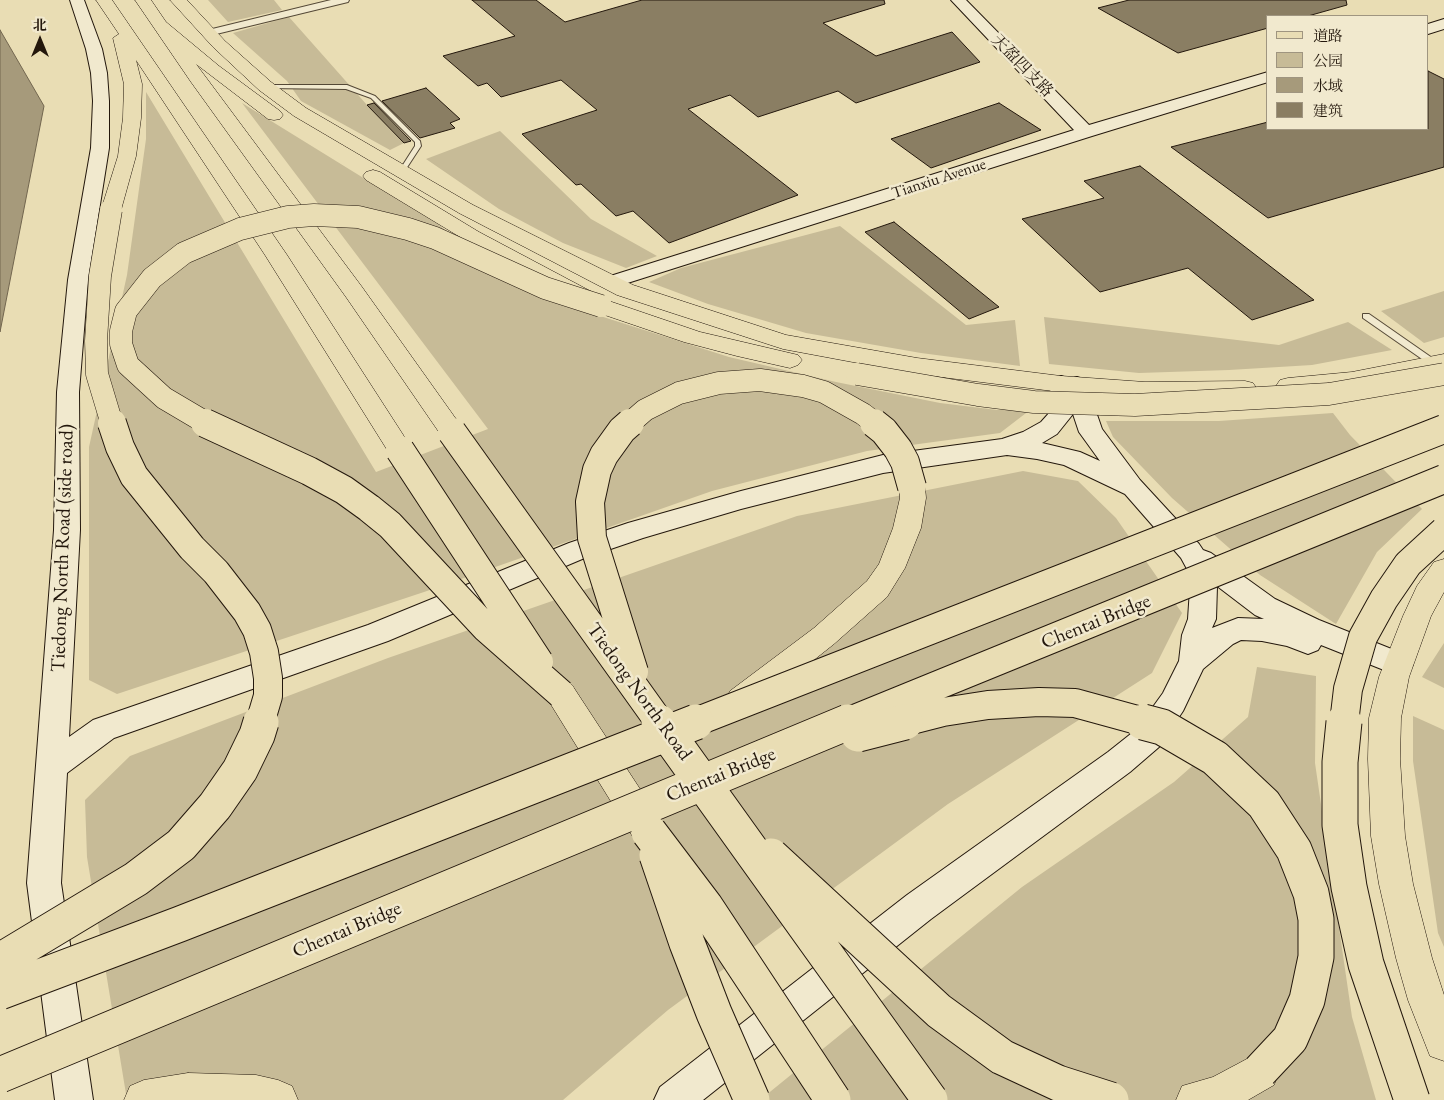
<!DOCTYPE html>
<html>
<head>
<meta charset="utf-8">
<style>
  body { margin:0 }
  #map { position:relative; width:1444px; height:1100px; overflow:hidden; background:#e9ddb4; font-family:"EB Garamond","Noto Serif SC",serif }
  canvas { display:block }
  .legend { position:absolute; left:1266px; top:15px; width:162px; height:115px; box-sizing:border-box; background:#f1e9ce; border:1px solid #9f9580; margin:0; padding:6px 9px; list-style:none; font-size:15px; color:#23170c }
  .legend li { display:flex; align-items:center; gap:10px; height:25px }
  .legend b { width:25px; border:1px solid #9f9580 }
  .north { position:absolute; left:15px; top:15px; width:50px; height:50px; -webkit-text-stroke:4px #f1e9ce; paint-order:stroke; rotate:0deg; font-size:14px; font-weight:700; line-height:20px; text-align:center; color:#23170c }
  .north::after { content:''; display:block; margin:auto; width:18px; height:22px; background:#23170c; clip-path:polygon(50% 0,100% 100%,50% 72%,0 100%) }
</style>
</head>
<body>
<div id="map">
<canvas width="1444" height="1100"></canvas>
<ul class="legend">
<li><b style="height:6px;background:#e9ddb4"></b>道路</li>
<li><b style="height:14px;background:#c7bb97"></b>公园</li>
<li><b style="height:14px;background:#a69a7b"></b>水域</li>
<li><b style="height:14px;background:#8a7e63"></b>建筑</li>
</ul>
<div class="north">北</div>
</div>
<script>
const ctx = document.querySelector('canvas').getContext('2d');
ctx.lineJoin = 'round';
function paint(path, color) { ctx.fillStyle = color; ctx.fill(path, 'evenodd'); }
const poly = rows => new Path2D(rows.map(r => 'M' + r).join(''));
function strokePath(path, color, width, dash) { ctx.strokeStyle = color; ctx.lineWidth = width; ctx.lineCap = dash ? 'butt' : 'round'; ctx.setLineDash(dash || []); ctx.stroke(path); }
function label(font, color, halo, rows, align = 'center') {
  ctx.font = font + ' "EB Garamond","Noto Serif SC",serif'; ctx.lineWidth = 5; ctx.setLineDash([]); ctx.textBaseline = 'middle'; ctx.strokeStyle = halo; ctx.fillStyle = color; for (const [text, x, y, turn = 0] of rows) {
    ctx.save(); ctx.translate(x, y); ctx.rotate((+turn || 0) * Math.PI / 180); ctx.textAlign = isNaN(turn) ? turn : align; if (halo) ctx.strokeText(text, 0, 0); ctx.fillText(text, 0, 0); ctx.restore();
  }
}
const green = poly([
  [208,0,274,0,282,10,228,22],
  [289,17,367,105,404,143,390,150,301,101,287,81,233,33],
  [146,92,376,472,488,429,242,103,438,224,502,278,550,300,729,357,836,382,940,403,997,410,1030,410,1000,433,867,451,712,491,424,592,117,694,89,680,89,447,127,275,146,139],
  [500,131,591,219,657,256,626,268,563,243,499,209,426,159],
  [840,226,966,325,1015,320,1020,366,921,353,806,333,708,304,649,282,681,268],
  [1444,291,1444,337,1424,343,1381,311],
  [1044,317,1279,345,1348,322,1392,350,1312,365,1229,370,1139,373,1049,364],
  [1333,413,1350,435,1422,509,1377,552,1336,624,1260,575,1172,498,1113,437,1106,421,1219,421],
  [1023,471,1078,481,1116,518,1182,613,1152,673,948,804,668,1010,563,1100,127,1100,87,857,85,800,130,756,388,658,797,516],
  [1444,643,1444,688,1422,677],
  [1257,667,1316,676,1315,763,1352,1017,1376,1100,760,1100,1022,887,1174,782,1248,717],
  [1413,716,1444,730,1444,947,1438,933,1413,761]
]);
const water = poly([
  [0,30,44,106,0,332,0,30]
]);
const building = poly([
  [472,0,536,0,565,22,642,0,884,0,885,4,823,23,876,56,952,32,980,62,856,103,838,91,758,117,730,95,688,109,798,195,669,243,633,211,616,216,581,184,576,185,522,134,597,110,561,80,501,97,487,83,478,86,443,56,515,36,472,0],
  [1129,0,1346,0,1347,5,1308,16,1268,16,1268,28,1178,53,1098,8,1129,0],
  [1428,71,1444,79,1444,167,1268,218,1171,147,1268,122,1268,129,1428,129,1428,71],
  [426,88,460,119,450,123,455,128,420,138,382,101,426,88],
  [374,103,411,141,404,143,367,105,374,103],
  [999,103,1041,130,931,168,891,139,999,103],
  [1140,166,1314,300,1252,320,1188,268,1100,292,1022,219,1104,198,1084,181,1140,166],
  [894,222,999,307,969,319,865,232,894,222]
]);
const lane = poly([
  [263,85,347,85,375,96,420,141,421,146,404,172,400,172,399,171,415,146,415,142,371,98,346,89,265,88,263,87,263,85],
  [1363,314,1369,314,1438,362,1438,366,1432,366,1363,318,1363,314]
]);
const street = poly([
  [331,0,349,0,348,2,208,36,202,33,204,31,331,0]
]);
const secondary = poly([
  [70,0,84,0,102,49,107,73,109,101,109,148,88,280,79,392,80,530,69,737,93,720,368,625,569,543,628,523,741,491,883,455,1002,439,1023,432,1041,422,1050,412,1051,397,1050,384,1053,379,1061,376,1070,379,1077,377,1085,380,1102,429,1140,480,1199,544,1203,550,1211,553,1275,599,1319,620,1409,656,1413,664,1409,672,1399,676,1321,645,1318,650,1308,654,1287,646,1262,641,1241,640,1233,644,1203,669,1183,711,1159,747,1130,772,931,919,703,1100,654,1100,660,1087,907,895,1108,752,1137,729,1163,693,1179,661,1182,635,1188,619,1190,589,1187,569,1181,558,1125,494,1064,465,1037,459,1007,455,883,473,741,509,643,538,587,557,388,641,114,738,67,773,61,883,93,1100,55,1100,27,883,54,530,57,392,68,280,91,148,93,101,91,73,86,49,70,0],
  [1073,414,1079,432,1100,461,1080,452,1042,443,1057,434,1073,414],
  [1217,586,1255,615,1264,619,1238,618,1212,628,1216,619,1217,586],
  [951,0,966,0,1089,125,1268,72,1268,82,1092,136,618,286,611,288,604,286,601,282,604,278,1074,130,951,0],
  [1444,19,1444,29,1428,34,1428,24,1444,19]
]);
const primary = poly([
  [1444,354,1444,370,1352,388,1288,394,1280,392,1276,386,1280,380,1288,378,1352,372,1444,354],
  [1061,376,1145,382,1245,381,1253,383,1257,389,1253,395,1245,397,1145,398,1061,392,1053,390,1049,384,1053,378,1061,376],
  [1444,559,1444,592,1431,616,1409,677,1401,718,1400,759,1405,836,1413,884,1432,958,1444,995,1444,1061,1430,1056,1408,1000,1396,958,1379,884,1371,836,1368,759,1369,718,1379,677,1403,616,1417,586,1434,562,1444,559]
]);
const highway = poly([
  [96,0,112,0,287,255,409,444,413,450,409,456,400,459,391,456,265,255,136,60,142,84,141,118,136,156,121,210,118,214,111,216,104,214,101,210,118,156,123,118,124,84,113,38,119,34,96,0],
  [135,0,151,0,166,22,219,66,280,111,283,115,280,119,274,120,268,119,196,64,362,287,461,426,464,432,461,438,452,441,443,438,346,297,191,82,135,0],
  [170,0,187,0,225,41,271,82,306,108,473,205,633,285,786,335,917,358,1061,376,1069,378,1073,384,1069,390,1061,392,917,374,783,349,617,295,459,213,294,116,259,90,213,47,170,0],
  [373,170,380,172,479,232,609,301,700,332,798,355,802,360,798,365,790,368,737,356,684,342,593,311,465,240,366,180,363,176,366,172,373,170],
  [912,477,921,480,925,487,926,498,921,528,905,568,887,597,834,644,752,709,741,713,730,709,726,700,730,691,814,628,867,581,879,564,893,528,900,498,899,487,903,480,912,477],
  [561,681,572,685,657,815,662,826,657,837,645,842,633,837,550,703,546,694,550,685,561,681],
  [1260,1052,1274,1057,1279,1071,1274,1085,1248,1100,1176,1100,1182,1086,1213,1077,1260,1052],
  [188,1073,256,1075,278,1080,292,1086,298,1100,124,1100,130,1086,144,1080,188,1073]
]);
const highwayBridgeFar2 = poly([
  [111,210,100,276,96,341,97,374,112,424],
  [857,374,978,395,1034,402,1135,405,1329,394,1444,374],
  [208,424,164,398,128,365,121,344,121,331,126,311,152,278,184,253,240,229,288,217,314,215,358,217,408,229,435,238,545,288,601,306],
  [629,424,645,410,679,393,719,383,760,380,803,386,824,392,863,414,876,424]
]);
const highwayBridgeFar1 = poly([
  [112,423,120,447,134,476,192,548,216,572,247,612,257,630,264,652,268,678,268,696,260,723],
  [205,423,309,471,344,490,369,508,390,525,486,628,561,694],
  [630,423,622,430,604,455,597,470,590,502,592,538,634,672],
  [874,423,884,431,898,449,905,462,912,487],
  [452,432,660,723],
  [400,450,539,662],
  [693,723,1444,429],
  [845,723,1444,479],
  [900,723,943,712,988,705,1039,702,1075,703,1148,723],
  [1344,723,1348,689,1363,637,1384,599,1408,564,1444,531]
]);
const highwayBridge = poly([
  [659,722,930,1100],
  [1143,722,1162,727,1215,758,1264,804,1294,850,1311,893,1316,919,1316,957,1307,1000,1290,1039,1260,1071],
  [1344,722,1340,762,1340,825,1349,887,1366,964,1412,1100],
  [858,734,905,722],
  [649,832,705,906,833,1100],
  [657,855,687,943,714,1013,752,1100],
  [771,856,939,1011,1002,1057,1058,1083,1111,1100],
  [0,961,136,879,181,845,215,806,240,770,257,735,261,722],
  [0,992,180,924,696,722],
  [0,1075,848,722]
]);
const farStreetnames = [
  ["天盈四支路",1022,66,46],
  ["Tianxiu Avenue",939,179,-18]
];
const streetNames = [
  ["Tiedong North Road (side road)",63,548,-88],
  ["Chentai Bridge",1096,622,-22],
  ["Tiedong North Road",639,692,54],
  ["Chentai Bridge",721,775,-22],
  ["Chentai Bridge",347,930,-23]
];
paint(green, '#c7bb97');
paint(water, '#a69a7b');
strokePath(water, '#72664f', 1);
paint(building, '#8a7e63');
strokePath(building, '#23170c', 1);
strokePath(lane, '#544836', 2);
strokePath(street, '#544836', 2);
strokePath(secondary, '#23170c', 2);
strokePath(primary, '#23170c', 1);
strokePath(highway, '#23170c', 1);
paint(lane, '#f1e9ce');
paint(street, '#f1e9ce');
paint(secondary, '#f1e9ce');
paint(primary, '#e9ddb4');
paint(highway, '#e9ddb4');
strokePath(highwayBridgeFar2, '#23170c', 23, []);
strokePath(highwayBridgeFar1, '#23170c', 30, []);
strokePath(highwayBridge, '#23170c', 37, []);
strokePath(highwayBridgeFar2, '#e9ddb4', 22);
strokePath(highwayBridgeFar1, '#e9ddb4', 28);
strokePath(highwayBridge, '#e9ddb4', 35);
label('16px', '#23170c', '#f1e9ce', farStreetnames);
label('20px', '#23170c', '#f1e9ce', streetNames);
</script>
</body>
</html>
